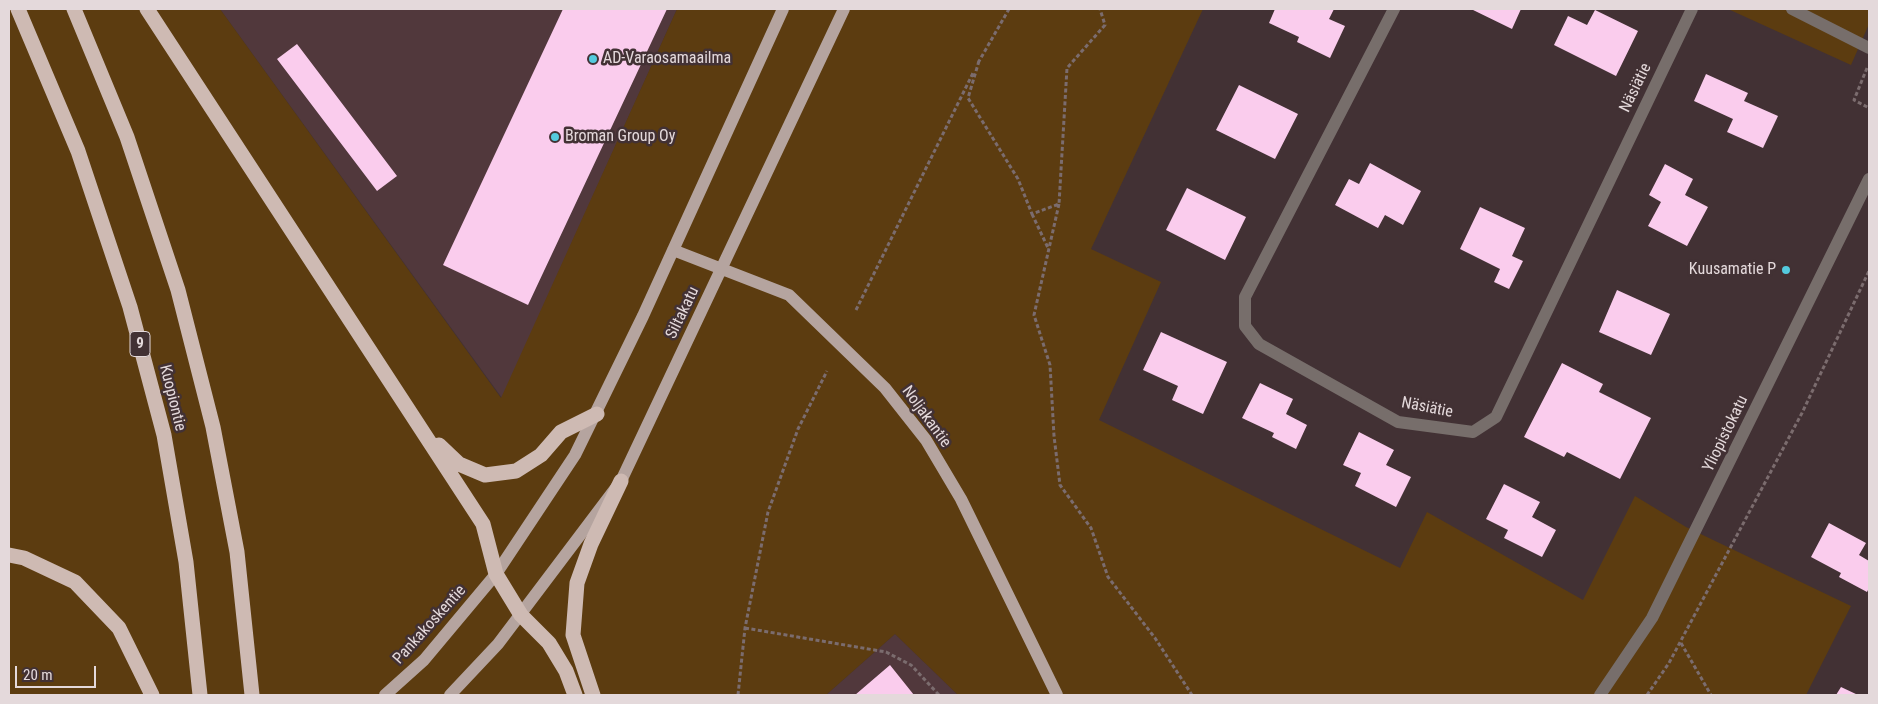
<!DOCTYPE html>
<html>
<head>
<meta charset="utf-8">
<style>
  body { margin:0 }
  #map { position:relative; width:1878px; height:704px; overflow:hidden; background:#423134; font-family:"Roboto Condensed",sans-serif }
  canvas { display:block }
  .frame { position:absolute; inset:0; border:10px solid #e4d9db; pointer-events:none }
  .scale { position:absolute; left:15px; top:666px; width:81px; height:22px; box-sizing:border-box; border:2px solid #e4d9db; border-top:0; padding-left:6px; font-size:15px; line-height:18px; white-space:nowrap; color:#e4d9db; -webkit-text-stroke:4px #423134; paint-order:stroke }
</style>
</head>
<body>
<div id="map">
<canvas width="1878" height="704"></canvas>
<div class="frame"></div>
<div class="scale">20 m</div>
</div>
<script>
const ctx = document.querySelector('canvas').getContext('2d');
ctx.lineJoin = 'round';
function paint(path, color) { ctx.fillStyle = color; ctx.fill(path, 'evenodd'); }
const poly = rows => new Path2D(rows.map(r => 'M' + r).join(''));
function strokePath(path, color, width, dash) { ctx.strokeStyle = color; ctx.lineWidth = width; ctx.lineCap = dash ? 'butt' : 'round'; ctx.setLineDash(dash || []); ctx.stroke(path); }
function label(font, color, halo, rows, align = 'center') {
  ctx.font = font + ' "Roboto Condensed",sans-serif'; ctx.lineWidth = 5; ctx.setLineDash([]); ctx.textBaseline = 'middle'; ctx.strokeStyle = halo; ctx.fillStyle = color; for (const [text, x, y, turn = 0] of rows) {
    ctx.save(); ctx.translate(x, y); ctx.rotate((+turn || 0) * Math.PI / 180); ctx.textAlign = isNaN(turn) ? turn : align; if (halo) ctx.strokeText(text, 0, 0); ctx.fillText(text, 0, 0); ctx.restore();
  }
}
const built = poly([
  [220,9,677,9,502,398],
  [895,634,958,695,826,695]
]);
const green = poly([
  [9,9,220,9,501,398,677,9,1203,9,1091,249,1161,282,1099,420,1400,568,1427,512,1583,600,1635,496,1686,527,1851,606,1806,695,958,695,895,634,826,695,9,695],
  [1728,9,1869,9,1869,24,1851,65]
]);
const building = poly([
  [563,9,667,9,528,305,443,265],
  [1275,9,1334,9,1329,19,1345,26,1330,58,1297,42,1299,37,1269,23],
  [1471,9,1521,9,1512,29],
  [1595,10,1638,31,1616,76,1554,45,1568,16,1587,25],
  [297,44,397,176,377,191,277,59],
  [1706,74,1748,93,1744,101,1778,116,1763,148,1727,132,1733,119,1694,101],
  [1239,85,1298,114,1275,159,1216,130],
  [1370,163,1421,191,1403,225,1385,215,1378,228,1335,205,1349,179,1359,184],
  [1665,164,1693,179,1685,195,1708,207,1687,246,1648,226,1661,202,1649,195],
  [1187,188,1246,217,1225,260,1166,230],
  [1480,207,1525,228,1512,256,1523,261,1509,289,1494,282,1500,269,1460,249],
  [1617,290,1670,314,1651,355,1599,332],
  [1161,332,1227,362,1203,414,1172,400,1178,386,1143,370],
  [1562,363,1603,384,1599,392,1651,418,1620,479,1567,452,1564,457,1524,437],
  [1260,383,1293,399,1286,414,1307,425,1296,449,1272,437,1274,433,1242,418],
  [1359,432,1394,450,1386,465,1411,477,1396,507,1355,486,1361,473,1343,465],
  [1504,484,1540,502,1532,517,1556,530,1542,557,1504,538,1508,530,1486,519],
  [1829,523,1866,543,1859,555,1869,561,1869,588,1867,592,1839,577,1841,573,1811,557],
  [890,665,914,695,855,695],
  [1841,687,1858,695,1836,695]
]);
const path = poly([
  [979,61,968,98,1018,179,1032,214,1059,204,1067,68,1105,25,1100,9],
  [978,63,1009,9],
  [1867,68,1854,100,1869,108],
  [1059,204,1034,315,1050,365,1054,436,1060,485,1091,528,1108,577,1155,638,1192,695],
  [1032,214,1049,250],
  [856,310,974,71],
  [745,628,886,652,911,665,939,695],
  [1681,643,1711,695],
  [738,695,745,628,768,512,798,429,827,371],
  [1647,695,1669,663,1802,413,1869,271]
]);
const minor = poly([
  [1394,9,1245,297,1245,326,1259,344,1398,422,1473,432,1496,417,1692,9],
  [1792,9,1869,48],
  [1600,695,1652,618,1869,179]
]);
const major = poly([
  [673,250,789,295,885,388,926,440,961,499,1057,695],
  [385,695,424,660,496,574,575,455,643,316,783,9],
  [450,695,498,644,621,481,844,9]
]);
const highway = poly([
  [18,9,78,151,130,307,164,435,186,562,200,695],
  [74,9,127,137,178,290,213,427,237,552,252,695],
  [147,9,483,524,496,574,521,615,549,643,566,671,575,695],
  [439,445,459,464,485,475,516,471,541,455,561,432,597,414],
  [9,555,24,558,75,582,119,628,152,695],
  [593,695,573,635,577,583,591,544,621,481]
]);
const markers = [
  [593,59,5,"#54cade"],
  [555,137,5,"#54cade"],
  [1786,270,5,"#54cade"]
];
const shields = [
  [140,344,20]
];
const shieldNames = [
  ["9",140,344]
];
const poiNames = [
  ["AD-Varaosamaailma",603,59],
  ["Broman Group Oy",565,137],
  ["Kuusamatie P",1776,270,"right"]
];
const streetNames = [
  ["Näsiätie",1636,88,-64],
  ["Siltakatu",683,313,-64],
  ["Kuopiontie",172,398,76],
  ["Näsiätie",1427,408,11],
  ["Noljakantie",926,417,54],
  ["Yliopistokatu",1726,434,-64],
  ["Pankakoskentie",430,625,-48]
];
paint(built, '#51383c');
paint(green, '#5c3c10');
paint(building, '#facced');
strokePath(path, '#7b6c6e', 3, [4, 2.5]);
strokePath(minor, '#776e6b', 12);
strokePath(major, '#b5a49f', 12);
strokePath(highway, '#cebab3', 15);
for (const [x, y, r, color] of markers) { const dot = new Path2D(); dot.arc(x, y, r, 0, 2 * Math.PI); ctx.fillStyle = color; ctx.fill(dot); strokePath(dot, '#423134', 2); }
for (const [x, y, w] of shields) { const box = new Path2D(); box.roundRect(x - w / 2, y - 12.5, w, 25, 4); ctx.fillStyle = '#423134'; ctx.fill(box); strokePath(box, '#e4d9db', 1); }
label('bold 15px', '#e4d9db', null, shieldNames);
label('16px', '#e4d9db', '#423134', poiNames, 'left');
label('16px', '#e4d9db', '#423134', streetNames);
</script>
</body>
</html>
